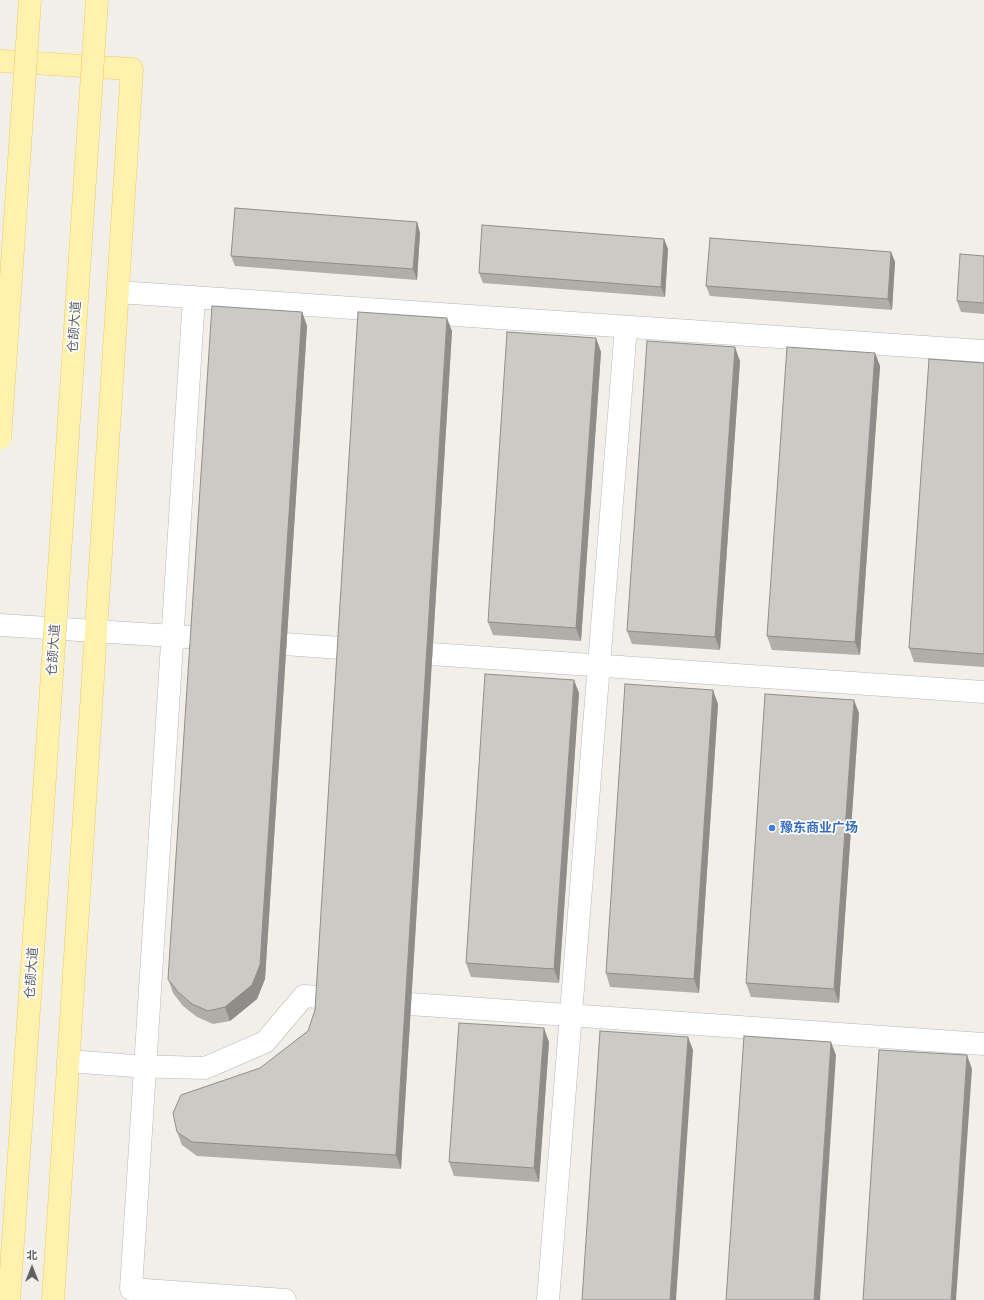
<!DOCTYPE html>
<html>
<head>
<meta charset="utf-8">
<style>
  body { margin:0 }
  #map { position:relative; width:984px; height:1300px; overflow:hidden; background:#f1efe8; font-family:"Fira Sans","Noto Sans SC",sans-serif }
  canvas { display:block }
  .north { position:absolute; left:12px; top:1248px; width:40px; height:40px; -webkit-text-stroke:3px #fff; paint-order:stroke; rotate:0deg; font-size:11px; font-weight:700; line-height:16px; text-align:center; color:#5f6368 }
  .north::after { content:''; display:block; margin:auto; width:14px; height:18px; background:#5f6368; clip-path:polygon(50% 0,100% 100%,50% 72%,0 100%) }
</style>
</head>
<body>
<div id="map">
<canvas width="984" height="1300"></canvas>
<div class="north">北</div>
</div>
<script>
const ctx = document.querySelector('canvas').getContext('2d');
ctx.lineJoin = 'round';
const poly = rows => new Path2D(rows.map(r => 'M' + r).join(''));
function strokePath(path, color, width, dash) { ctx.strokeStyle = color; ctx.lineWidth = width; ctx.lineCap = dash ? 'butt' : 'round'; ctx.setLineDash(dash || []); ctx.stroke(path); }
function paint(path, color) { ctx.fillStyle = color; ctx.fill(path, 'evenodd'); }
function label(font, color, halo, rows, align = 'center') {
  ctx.font = font + ' "Fira Sans","Noto Sans SC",sans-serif'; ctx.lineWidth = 3.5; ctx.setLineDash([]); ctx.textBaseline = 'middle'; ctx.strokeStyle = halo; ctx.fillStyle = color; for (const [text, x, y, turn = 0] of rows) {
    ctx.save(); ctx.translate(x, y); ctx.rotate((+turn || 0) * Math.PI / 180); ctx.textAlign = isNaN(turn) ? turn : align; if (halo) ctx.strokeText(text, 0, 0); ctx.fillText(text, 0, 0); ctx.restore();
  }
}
const minor = poly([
  [118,292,984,351],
  [194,297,131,1289,285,1300],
  [0,625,220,639],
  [257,642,368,650],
  [402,652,984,692],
  [381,1002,984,1044],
  [68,1061,134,1066,205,1068,265,1042,304,996,346,999],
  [548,1300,626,327]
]);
const major = poly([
  [0,61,132,69,53,1300],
  [9,1300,50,704]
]);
const majorBridge = poly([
  [0,439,30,0],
  [50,704,97,0]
]);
const wall = poly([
  [417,222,420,233,417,280,235,266,231,256],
  [664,239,668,249,665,297,483,283,479,273],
  [891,252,895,262,892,310,710,296,706,286],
  [984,256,984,314,961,312,957,301],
  [302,312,307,326,265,979,257,999,230,1021,213,1024,197,1017,183,1006,173,993,168,979],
  [452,331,401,1169,197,1156,182,1145,177,1132,308,1031,315,1010],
  [596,338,601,352,581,641,493,635,488,622],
  [875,353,880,366,860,655,772,650,767,636],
  [740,361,720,650,632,644,627,631],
  [984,363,984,667,914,662,909,648],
  [579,693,559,983,471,977,466,963],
  [718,704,699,993,610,987,606,973],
  [859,713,839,1003,751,997,746,983],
  [549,1042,539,1182,454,1176,449,1162]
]);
const shadedWall = poly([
  [417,222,420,233,417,280,413,269],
  [664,239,668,249,665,297,661,287],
  [891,252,895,262,892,310,888,299],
  [302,312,307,326,265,979,257,999,230,1021,225,1007],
  [447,318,452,331,401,1169,396,1155],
  [596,338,601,352,581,641,576,628],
  [735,347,740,361,720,650,715,637],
  [875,353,880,366,860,655,855,642],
  [574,680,579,693,559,983,554,969],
  [713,690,718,704,699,993,694,979],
  [854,700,859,713,839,1003,834,989],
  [544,1028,549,1042,539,1182,534,1168],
  [688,1037,693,1050,676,1300,670,1300],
  [831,1042,836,1055,820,1300,814,1300],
  [967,1055,972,1069,956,1300,951,1300]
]);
const building = poly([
  [235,208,417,222,413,269,231,256,235,208],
  [482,225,664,239,661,287,479,273,482,225],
  [710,238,891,252,888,299,706,286,710,238],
  [960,254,984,256,984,303,957,301,960,254],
  [212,306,302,312,260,965,252,985,225,1007,208,1011,192,1004,178,992,168,979,212,306],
  [358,312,447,318,396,1155,192,1142,177,1132,173,1113,181,1095,260,1068,308,1031,315,1010,358,312],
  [507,332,596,338,576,628,488,622,507,332],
  [647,341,735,347,715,637,627,631,647,341],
  [787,347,875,353,855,642,767,636,787,347],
  [929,359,984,363,984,654,909,648,929,359],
  [485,674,574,680,554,969,466,963,485,674],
  [625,684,713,690,694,979,606,973,625,684],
  [765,694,854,700,834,989,746,983,765,694],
  [459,1023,544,1028,534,1168,449,1162,459,1023],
  [600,1031,688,1037,670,1300,582,1300,600,1031],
  [744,1036,831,1042,814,1300,726,1300,744,1036],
  [879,1050,967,1055,951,1300,863,1300,879,1050]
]);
const markers = [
  [772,828,4,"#3f7fe0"]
];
const streetNames = [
  ["仓颉大道",75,327,-86],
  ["仓颉大道",54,650,-86],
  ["仓颉大道",32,973,-86]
];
const shopNames = [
  ["豫东商业广场",780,828]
];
strokePath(minor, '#b5b8bc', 23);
strokePath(major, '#f2c960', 23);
strokePath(minor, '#fff', 22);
strokePath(major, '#fff2af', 22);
strokePath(majorBridge, '#f2c960', 23, []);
strokePath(majorBridge, '#fff2af', 22);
paint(wall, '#afaea9');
paint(shadedWall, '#8f8d8a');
paint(building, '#cccac5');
strokePath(building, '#8f8d8a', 1);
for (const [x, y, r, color] of markers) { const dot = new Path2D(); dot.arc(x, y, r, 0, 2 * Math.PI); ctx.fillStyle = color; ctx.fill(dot); strokePath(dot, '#fff', 1.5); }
label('13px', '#5f6368', '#fff', streetNames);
label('bold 13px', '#366cbe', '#fff', shopNames, 'left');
</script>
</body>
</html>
